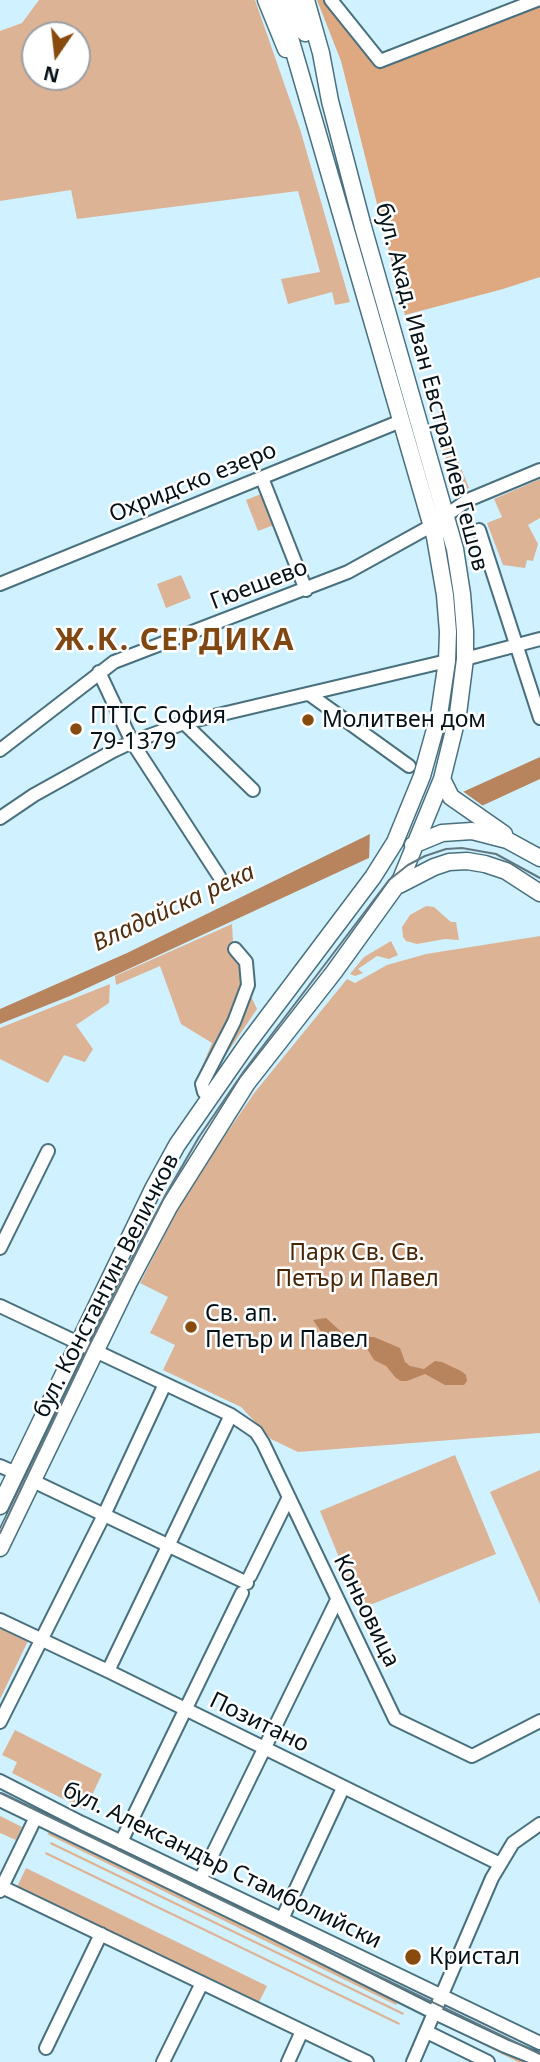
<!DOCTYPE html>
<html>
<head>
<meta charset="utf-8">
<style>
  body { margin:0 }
  #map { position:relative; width:540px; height:2062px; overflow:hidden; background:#d0f1ff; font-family:"Noto Sans",sans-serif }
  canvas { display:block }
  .north { position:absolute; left:21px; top:21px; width:70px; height:70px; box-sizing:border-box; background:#fff; border:2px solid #9ba0a3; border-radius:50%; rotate:194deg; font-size:19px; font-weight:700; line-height:28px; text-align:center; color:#041218 }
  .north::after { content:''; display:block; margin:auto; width:24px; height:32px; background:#884a0d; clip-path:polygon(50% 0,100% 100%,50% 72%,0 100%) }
</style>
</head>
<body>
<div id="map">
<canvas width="540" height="2062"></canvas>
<div class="north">N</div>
</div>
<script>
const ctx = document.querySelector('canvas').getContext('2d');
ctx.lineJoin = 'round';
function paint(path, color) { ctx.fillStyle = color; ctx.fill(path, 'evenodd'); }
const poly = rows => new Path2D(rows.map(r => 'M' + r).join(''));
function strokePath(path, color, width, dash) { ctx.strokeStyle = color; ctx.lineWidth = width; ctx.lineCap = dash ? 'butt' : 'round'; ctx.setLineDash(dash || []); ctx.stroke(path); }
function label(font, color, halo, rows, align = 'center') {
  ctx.font = font + ' "Noto Sans",sans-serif'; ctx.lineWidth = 5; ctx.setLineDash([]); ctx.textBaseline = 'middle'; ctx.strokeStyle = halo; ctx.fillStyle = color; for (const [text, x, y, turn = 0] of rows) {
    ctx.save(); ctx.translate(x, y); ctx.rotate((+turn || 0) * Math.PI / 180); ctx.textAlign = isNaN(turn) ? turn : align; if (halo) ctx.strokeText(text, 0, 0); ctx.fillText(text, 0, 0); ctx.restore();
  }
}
const green = poly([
  [39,0,255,0,300,129,350,302,335,305,332,292,288,304,281,279,320,272,298,191,77,219,71,190,0,201,0,31,22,23],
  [35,35,77,35,77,77,35,77],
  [443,424,469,488,457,493,453,493,450,487,447,462,438,432],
  [540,479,540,518,528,525,538,544,533,561,527,560,525,568,503,565,487,523,502,517,494,499],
  [261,494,274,525,258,531,246,500],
  [181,575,191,598,166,608,157,584],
  [426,906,434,907,451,922,456,922,459,940,445,939,417,944,406,941,403,937,402,927,410,915],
  [232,924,233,942,252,968,249,992,257,1009,204,1087,196,1081,212,1043,181,1024,160,966,116,985,115,976],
  [540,936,540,1433,298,1452,271,1439,241,1407,163,1370,175,1345,150,1333,168,1297,140,1283,181,1204,215,1150,255,1092,347,979,355,983,387,965,426,954],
  [391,941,398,955,389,959,377,956,358,969,363,973,355,976,350,974,364,957],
  [110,984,109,1003,76,1025,93,1049,85,1062,64,1055,48,1083,0,1059,0,1028],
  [455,1455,496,1554,360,1609,320,1511],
  [540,1470,540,1604,490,1492],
  [0,1628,28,1641,0,1699],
  [15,1730,102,1774,85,1810,12,1773,17,1762,2,1755],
  [0,1816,22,1827,16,1840,0,1833],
  [50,1832,55,1832,398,2001,396,2005,47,1834],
  [51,1842,404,2013,403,2015,50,1844],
  [46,1852,400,2023,399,2025,45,1854],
  [26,1868,267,1986,257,2006,16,1889],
  [454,2027,534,2062,518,2062,453,2030]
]);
const forest = poly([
  [317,0,331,0,380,61,540,0,540,277,503,289,405,315,341,61]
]);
const water = poly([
  [540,757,540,779,70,996,0,1024,0,1009,127,953,370,834],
  [326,1318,347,1337,374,1337,400,1348,405,1362,410,1366,424,1369,435,1361,442,1362,461,1371,466,1375,467,1381,464,1385,445,1385,425,1374,407,1381,401,1381,396,1378,386,1366,374,1360,366,1347,359,1342,336,1343,327,1340,313,1320]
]);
const pier = poly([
  [461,790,486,808,369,861,370,830]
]);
const minor = poly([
  [331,0,380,61,537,0],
  [262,478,306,590],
  [479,530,540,718],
  [0,584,401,421],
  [465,659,540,639],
  [99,672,132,742,219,876],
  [309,694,409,766],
  [184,723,253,790],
  [0,750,114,662,348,572,431,526,468,500,540,470],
  [0,818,34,795,113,751,132,742,184,723,447,661],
  [209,1096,204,1092,202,1084,234,1022,248,985,246,962,235,949],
  [0,1248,48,1151],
  [0,1306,231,1415,256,1432,263,1443,395,1719,472,1756,540,1721],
  [0,1466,16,1473],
  [33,1481,247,1583],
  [250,1576,288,1499],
  [0,1620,108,1671,500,1864],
  [108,1671,231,1415],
  [0,1722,104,1515,165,1384],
  [0,1781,82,1823,540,2043],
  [0,1800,275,1933,435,2013,505,2046,540,2060],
  [121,1842,242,1593],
  [200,1880,337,1600],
  [2,1887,367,2062],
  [0,1891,36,1817],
  [282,1919,343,1788],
  [427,2032,488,2062],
  [46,2048,101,1934],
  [163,2062,202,1983],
  [288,2062,302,2031],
  [413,2062,492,1878,513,1843,540,1824]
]);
const major = poly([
  [266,0,286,49],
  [293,0,305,33],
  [442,779,451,797,504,834],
  [413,845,442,833,472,831,507,840,540,858],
  [399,885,434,867,449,862,467,861,485,864,506,871,540,893],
  [0,1506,154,1187,177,1145,248,1043,373,877,395,842,422,776,439,715,447,661,448,632,445,595,435,537,279,0],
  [0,1548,129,1282,169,1207,247,1083,334,972,401,879,442,779,458,714,465,659,465,631,462,594,455,549,363,227,330,101,321,53,306,0]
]);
const tram = poly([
  [0,1533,88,1348,166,1194,199,1137,244,1071,389,880,408,865,425,856,446,849,462,848,496,854,540,878],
  [0,1793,540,2054]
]);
const markers = [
  [308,720,7,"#884a0d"],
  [76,729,7,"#884a0d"],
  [191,1327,7,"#884a0d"],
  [413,1957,9,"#884a0d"]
];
const streetNames = [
  ["бул. Акад. Иван Евстратиев Гешов",431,387,75],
  ["Охридско езеро",193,483,-22],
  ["Гюешево",259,585,-21],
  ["бул. Константин Величков",107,1286,-63],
  ["Коньовица",366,1611,64],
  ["Позитано",259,1723,26],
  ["бул. Александър Стамболийски",222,1866,26]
];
const poiNames = [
  ["ПТТС София",90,716],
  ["79-1379",90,742],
  ["Молитвен дом",322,720],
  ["Св. ап.",205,1314],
  ["Петър и Павел",205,1340],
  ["Кристал",429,1957]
];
const parkNames = [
  ["Парк Св. Св.",357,1253],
  ["Петър и Павел",357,1279]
];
const waterNames = [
  ["Владайска река",174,908,-25]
];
const districtNames = [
  ["Ж.К. СЕРДИКА",175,641]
];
paint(green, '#ddb395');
paint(forest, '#dea880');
paint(water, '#b8845d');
paint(pier, '#d0f1ff');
strokePath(minor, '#49707e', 16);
strokePath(major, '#49707e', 19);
strokePath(minor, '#fff', 12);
strokePath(major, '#fff', 16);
strokePath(tram, '#617881', 2);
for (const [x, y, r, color] of markers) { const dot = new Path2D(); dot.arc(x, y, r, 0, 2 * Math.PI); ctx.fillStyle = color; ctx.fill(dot); strokePath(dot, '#fff', 2.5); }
label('23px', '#041218', '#fff', streetNames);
label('23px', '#041218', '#fff', poiNames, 'left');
label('23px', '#472404', '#fff', parkNames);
label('italic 24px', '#512e0f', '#fff', waterNames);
ctx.letterSpacing = '2px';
label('bold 30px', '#804713', '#fff', districtNames);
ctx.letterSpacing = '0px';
</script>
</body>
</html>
